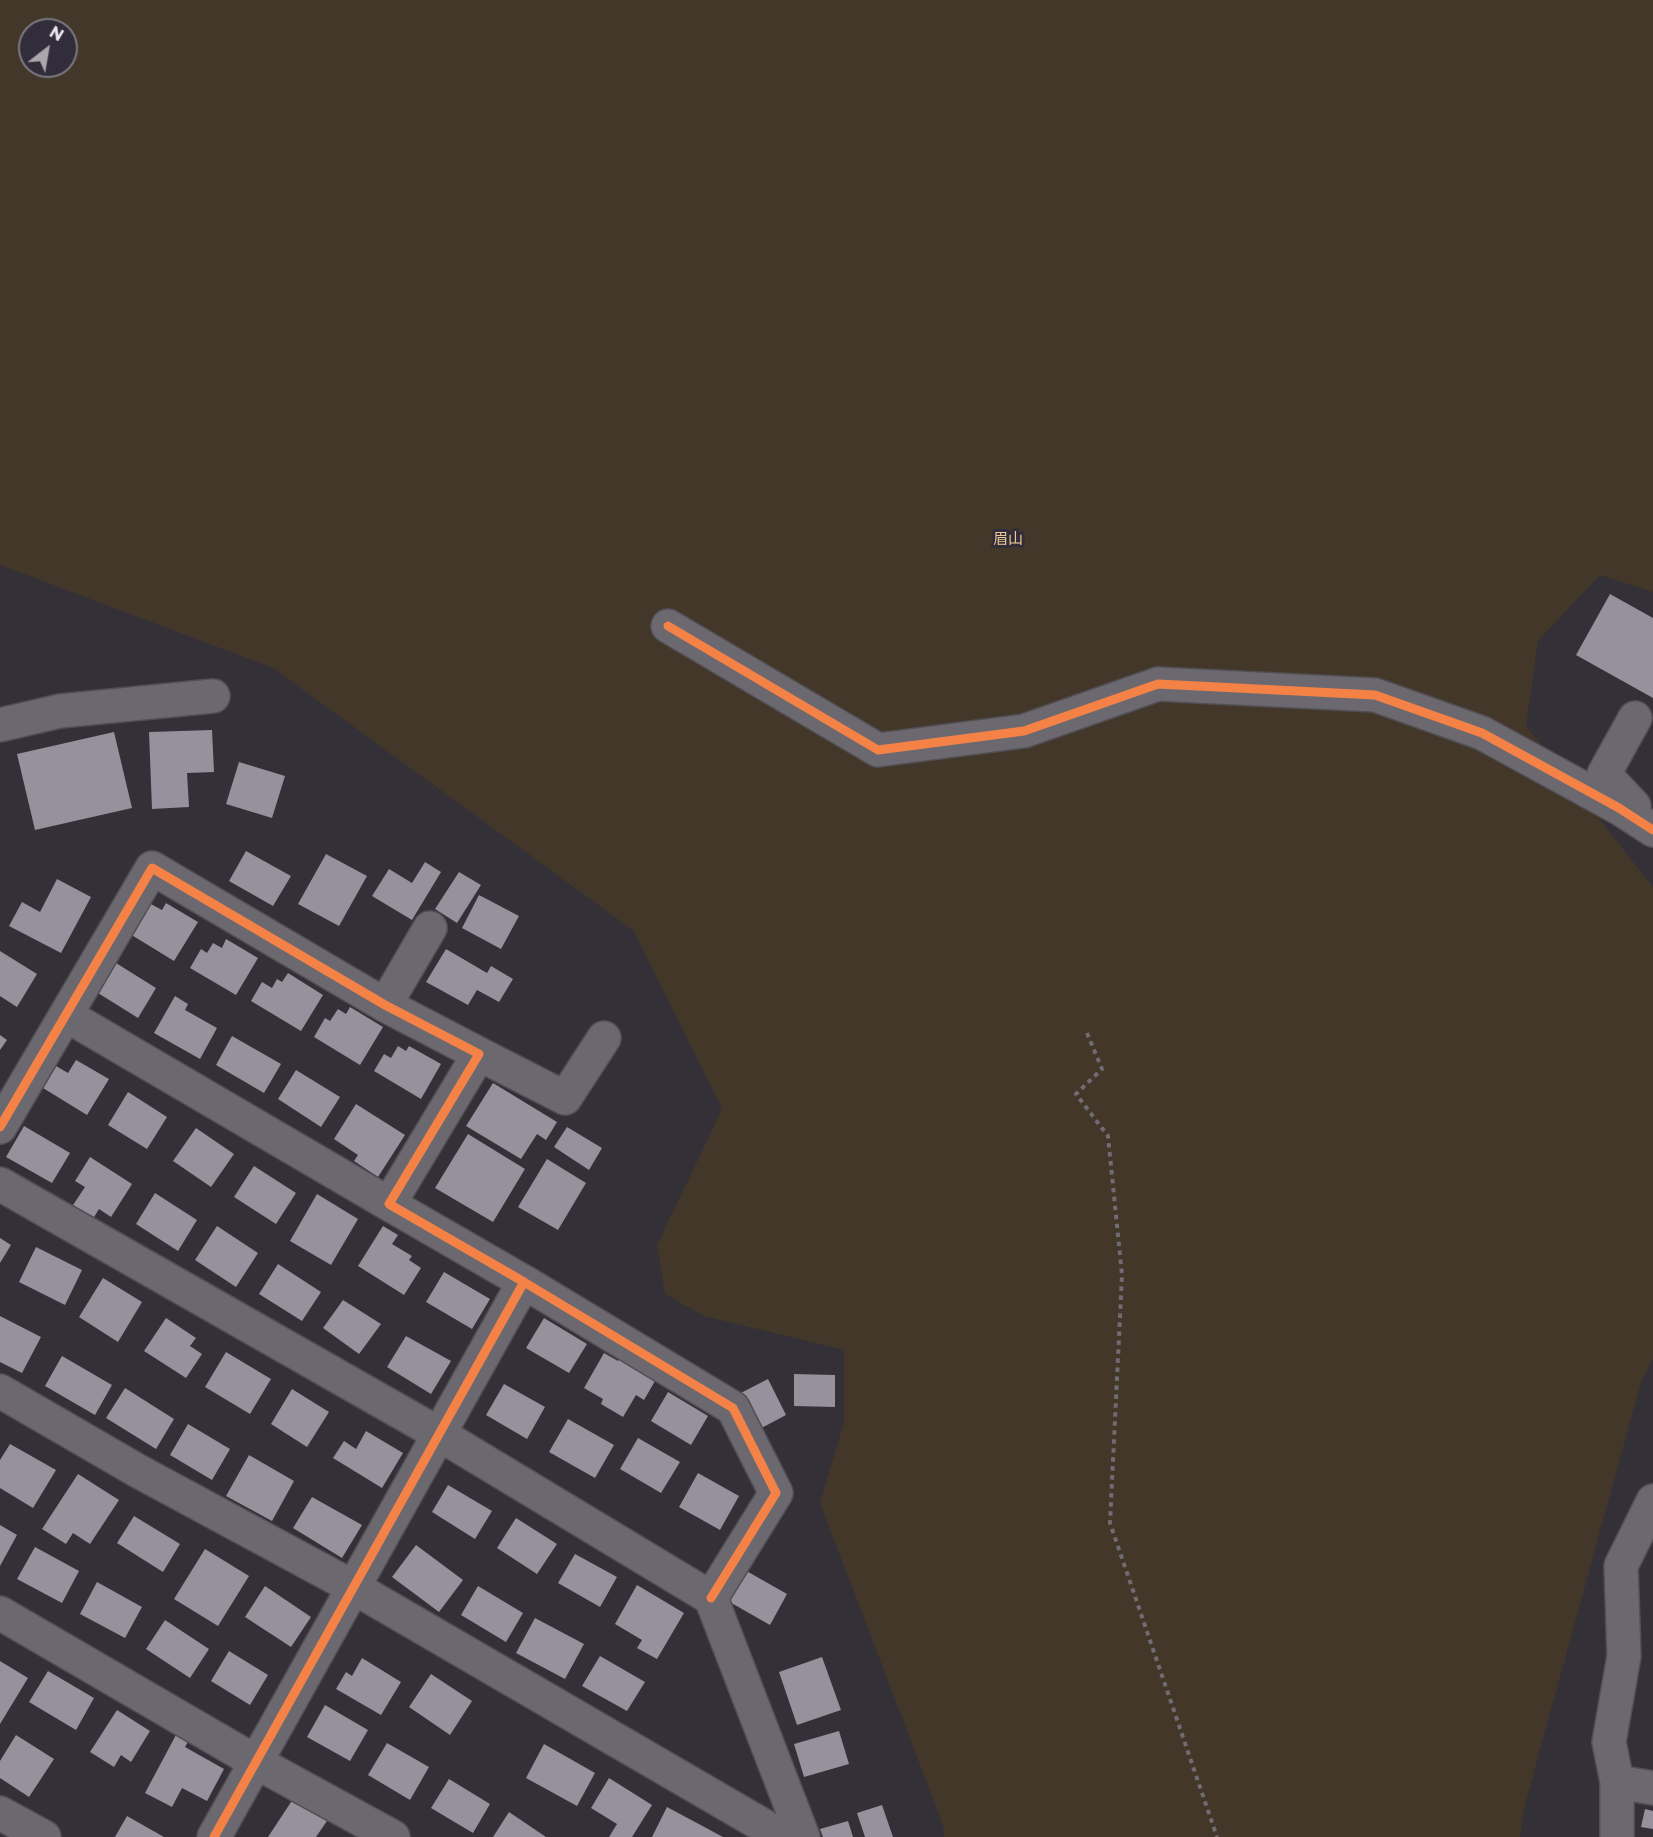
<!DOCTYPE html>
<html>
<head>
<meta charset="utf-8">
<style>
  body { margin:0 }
  #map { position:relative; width:1653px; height:1837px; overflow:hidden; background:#333038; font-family:Montserrat,sans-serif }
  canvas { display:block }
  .north { position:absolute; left:18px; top:18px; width:60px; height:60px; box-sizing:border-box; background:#322d3b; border:2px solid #7b7783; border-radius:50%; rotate:31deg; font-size:16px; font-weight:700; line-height:24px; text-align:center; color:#e9e5ee }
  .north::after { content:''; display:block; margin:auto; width:21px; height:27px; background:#a9a6ae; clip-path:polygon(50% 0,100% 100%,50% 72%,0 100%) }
</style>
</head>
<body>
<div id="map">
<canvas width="1653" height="1837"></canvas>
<div class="north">N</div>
</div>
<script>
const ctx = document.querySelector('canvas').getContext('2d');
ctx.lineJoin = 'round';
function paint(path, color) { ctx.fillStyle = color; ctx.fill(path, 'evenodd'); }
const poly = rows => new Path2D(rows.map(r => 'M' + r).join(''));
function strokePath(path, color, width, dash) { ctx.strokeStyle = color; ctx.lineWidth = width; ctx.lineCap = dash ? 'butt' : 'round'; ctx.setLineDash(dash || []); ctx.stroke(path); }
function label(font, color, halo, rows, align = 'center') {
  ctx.font = font + ' Montserrat,"Noto Sans JP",sans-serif'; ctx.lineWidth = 6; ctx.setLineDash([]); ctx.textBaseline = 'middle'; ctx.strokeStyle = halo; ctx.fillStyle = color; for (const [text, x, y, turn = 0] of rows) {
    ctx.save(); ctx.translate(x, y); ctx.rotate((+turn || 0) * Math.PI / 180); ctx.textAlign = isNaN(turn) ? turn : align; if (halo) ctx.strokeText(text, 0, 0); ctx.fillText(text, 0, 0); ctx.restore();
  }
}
const green = poly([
  [0,0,1653,0,1653,592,1600,575,1538,641,1526,726,1653,887,1653,1359,1641,1382,1524,1808,1520,1837,944,1837,943,1825,820,1503,844,1422,844,1350,704,1316,665,1294,657,1245,722,1109,634,931,273,668,0,565],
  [30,30,66,30,66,66,30,66]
]);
const building = poly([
  [1610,594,1653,618,1653,698,1576,655],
  [212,730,214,772,187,773,189,807,152,809,149,732],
  [114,732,132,808,35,830,17,754],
  [239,762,285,776,272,818,226,804],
  [246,851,291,876,273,906,229,881],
  [326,854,367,876,339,926,298,904],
  [425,862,441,872,412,920,372,896,389,869,412,883],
  [459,872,481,885,457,923,435,909],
  [57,879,91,897,61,953,9,926,22,902,40,912],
  [479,895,519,916,501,949,462,928],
  [149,903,162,910,166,903,198,922,174,961,130,934],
  [226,939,258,958,236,995,190,968,201,949,207,953,213,943,222,948],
  [446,949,487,973,491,966,513,979,499,1002,477,990,468,1005,426,982],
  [0,951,37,974,17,1007,0,996],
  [116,963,156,988,138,1018,98,993],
  [288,973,323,995,301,1031,251,1001,262,982,272,988,277,979,282,982],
  [175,996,188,1004,185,1010,217,1028,200,1059,154,1033],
  [350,1007,383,1027,360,1065,314,1037,325,1018,330,1021,338,1009,346,1014],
  [0,1035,7,1040,0,1050],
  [232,1036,281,1064,264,1093,216,1065],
  [398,1046,406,1051,409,1046,441,1064,421,1099,374,1071,384,1054,391,1058],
  [76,1060,109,1079,87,1115,43,1088,56,1066,68,1073],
  [296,1070,340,1097,321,1127,278,1099],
  [493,1083,557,1122,546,1140,537,1134,521,1159,466,1126],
  [128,1092,167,1117,147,1149,108,1125],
  [356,1104,405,1135,378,1177,354,1161,358,1155,334,1139],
  [24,1126,70,1153,52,1183,6,1157],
  [567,1127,602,1148,589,1170,554,1147],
  [196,1128,234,1154,211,1187,173,1161],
  [468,1134,525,1169,493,1222,435,1188],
  [90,1157,132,1184,111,1217,99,1209,88,1227,67,1214,85,1187,75,1181],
  [547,1159,586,1183,558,1230,518,1207],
  [254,1166,296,1193,276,1224,234,1197],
  [155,1193,197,1220,178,1251,136,1224],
  [317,1194,358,1219,331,1265,290,1241],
  [217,1226,258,1253,236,1287,195,1260],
  [383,1226,398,1235,392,1244,412,1256,409,1260,421,1268,404,1295,358,1266],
  [0,1238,11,1245,0,1263],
  [36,1247,82,1270,65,1305,19,1282],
  [278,1264,321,1292,302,1321,259,1294],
  [444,1272,490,1299,472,1329,426,1302],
  [103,1278,142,1302,118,1342,79,1317],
  [343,1300,381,1324,359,1354,323,1328],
  [0,1316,41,1337,22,1373,0,1362],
  [166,1318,196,1338,190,1346,202,1354,186,1378,144,1351],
  [544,1318,587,1344,569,1373,526,1348],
  [406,1336,451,1361,431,1394,387,1367],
  [226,1352,271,1379,250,1414,205,1387],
  [604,1353,618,1361,622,1353,659,1374,644,1400,636,1395,623,1417,601,1404,603,1399,584,1388],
  [62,1356,112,1385,95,1415,45,1386],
  [794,1374,835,1375,835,1407,794,1406],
  [768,1379,786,1415,754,1432,735,1396],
  [504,1384,545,1407,527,1439,486,1415],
  [125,1388,174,1419,156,1449,106,1418],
  [292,1389,329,1412,307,1447,271,1424],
  [668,1392,708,1416,691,1445,651,1421],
  [568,1419,614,1445,595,1478,549,1452],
  [188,1424,230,1449,212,1480,170,1455],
  [366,1431,403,1453,382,1488,333,1458,344,1441,356,1449],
  [638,1438,680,1462,661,1493,620,1469],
  [10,1444,56,1470,33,1508,0,1488,0,1460],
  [249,1455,294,1481,272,1521,226,1496],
  [698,1473,739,1496,720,1530,679,1507],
  [78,1474,119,1500,90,1544,73,1533,66,1544,42,1529],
  [448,1485,492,1511,475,1539,432,1512],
  [312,1497,362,1525,342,1558,293,1528],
  [134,1516,180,1544,163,1572,117,1543],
  [516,1518,557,1544,537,1574,497,1548],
  [0,1525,17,1535,0,1566],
  [416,1545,463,1580,439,1612,392,1577],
  [35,1547,79,1571,62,1603,17,1579],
  [205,1549,249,1576,218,1626,174,1599],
  [575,1554,617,1577,600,1607,558,1583],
  [743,1569,787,1594,770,1625,726,1600],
  [97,1582,142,1607,125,1638,80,1614],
  [637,1585,684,1613,657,1659,637,1648,642,1640,615,1624],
  [265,1586,311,1617,291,1647,245,1617],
  [478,1586,523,1613,506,1642,461,1615],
  [535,1618,584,1644,565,1679,516,1653],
  [165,1620,209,1649,190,1678,146,1649],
  [229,1651,268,1675,250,1705,211,1681],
  [600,1656,645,1682,627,1711,582,1686],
  [822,1657,841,1710,797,1725,779,1672],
  [362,1658,401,1682,381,1715,336,1689,346,1672,352,1676],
  [0,1661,28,1678,0,1724],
  [48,1671,94,1698,76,1730,29,1702],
  [431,1674,472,1701,450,1735,409,1707],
  [325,1705,368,1730,350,1761,307,1737],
  [117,1710,150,1731,131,1762,121,1755,114,1767,90,1752],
  [839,1731,849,1764,804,1777,794,1744],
  [177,1733,189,1740,185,1747,224,1769,207,1801,182,1788,172,1807,145,1793],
  [16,1735,54,1759,29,1797,0,1778,0,1761],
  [387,1743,429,1767,410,1800,368,1775],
  [544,1744,595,1773,577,1806,526,1778],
  [609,1778,652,1805,632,1837,609,1837,617,1824,591,1808],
  [449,1779,490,1804,473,1833,431,1808],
  [293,1799,327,1821,316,1837,268,1837],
  [882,1805,893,1837,865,1837,857,1813],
  [667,1807,723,1837,652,1837],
  [1645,1809,1653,1811,1653,1829,1641,1827],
  [509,1812,546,1837,493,1837],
  [127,1816,164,1837,115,1837],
  [848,1821,853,1837,823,1837,820,1829]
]);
const path = poly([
  [1087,1033,1102,1069,1076,1094,1108,1136,1122,1275,1110,1523,1217,1837]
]);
const minor = poly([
  [668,626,878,750,1024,731,1158,684,1375,695,1482,733,1619,808,1653,830],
  [0,725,60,711,213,696],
  [1634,806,1604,774,1635,718],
  [385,1005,430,928],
  [66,1015,389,1204],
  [479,1054,565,1098,604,1038],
  [0,1127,152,868,385,1005,479,1054,389,1204,524,1282],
  [0,1184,439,1434,711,1598,803,1837],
  [0,1391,138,1471,353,1587,783,1837],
  [0,1613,256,1762,393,1837],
  [1617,1782,1653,1788],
  [0,1813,44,1837],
  [214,1837,524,1282,733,1408,776,1493,711,1598],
  [1617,1837,1617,1782,1609,1742,1624,1656,1621,1566,1653,1501]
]);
const cycleway = poly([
  [668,626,878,750,1024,731,1158,684,1375,695,1482,733,1619,808,1653,830],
  [0,1127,152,868,385,1005,479,1054,389,1204,524,1282],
  [214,1837,524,1282,733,1408,776,1493,711,1598]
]);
const parkNames = [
  ["眉山",1008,540]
];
paint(green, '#423728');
paint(building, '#95919d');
strokePath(minor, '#514e54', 36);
strokePath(path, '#6f6d73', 4, [4.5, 4.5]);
strokePath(minor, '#6b696f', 33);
strokePath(cycleway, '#f48246', 9);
label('15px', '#eec992', '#322d3b', parkNames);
</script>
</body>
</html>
